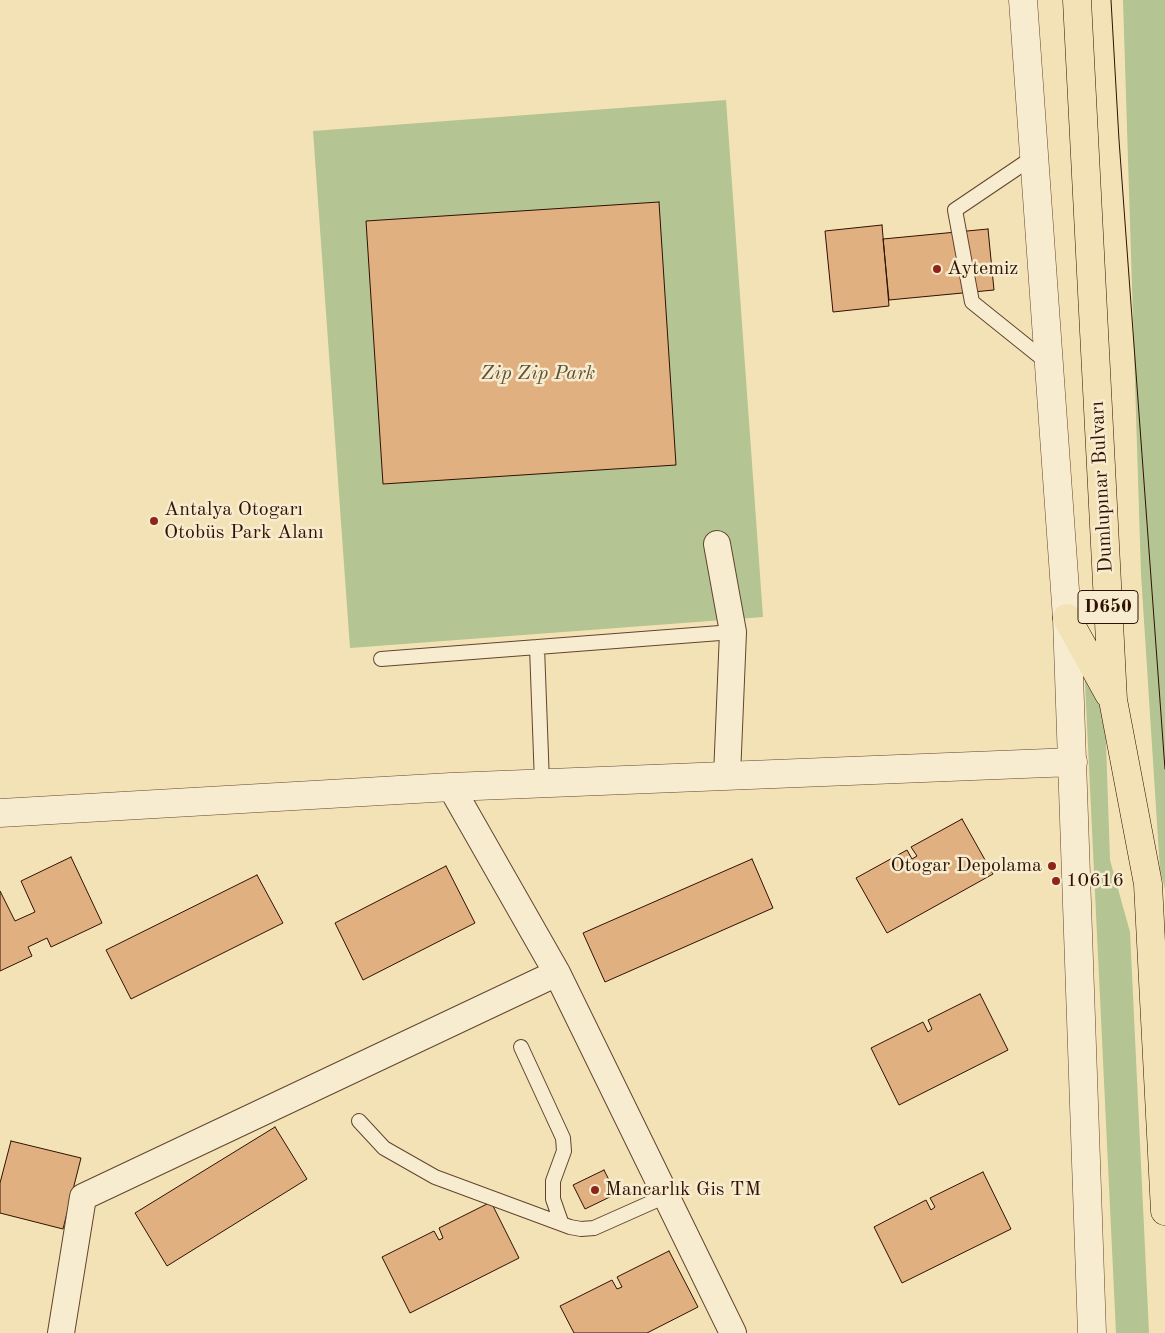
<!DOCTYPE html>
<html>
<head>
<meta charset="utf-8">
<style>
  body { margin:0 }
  canvas { display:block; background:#f3e2b5 }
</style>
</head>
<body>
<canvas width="1165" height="1333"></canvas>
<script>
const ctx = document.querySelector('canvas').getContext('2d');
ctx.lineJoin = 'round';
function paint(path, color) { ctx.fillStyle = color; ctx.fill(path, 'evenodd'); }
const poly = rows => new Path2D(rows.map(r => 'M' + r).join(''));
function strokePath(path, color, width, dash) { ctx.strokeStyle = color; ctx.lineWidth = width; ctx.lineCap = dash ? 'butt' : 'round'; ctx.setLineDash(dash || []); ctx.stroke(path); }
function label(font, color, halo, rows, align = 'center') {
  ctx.font = font + ' "Old Standard TT",serif'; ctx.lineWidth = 5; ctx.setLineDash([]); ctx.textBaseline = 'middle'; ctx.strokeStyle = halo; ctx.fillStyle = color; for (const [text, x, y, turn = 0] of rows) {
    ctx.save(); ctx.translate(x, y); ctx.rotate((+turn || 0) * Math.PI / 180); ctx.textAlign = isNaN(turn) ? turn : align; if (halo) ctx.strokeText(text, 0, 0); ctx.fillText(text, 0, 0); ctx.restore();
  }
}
const green = poly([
  [1123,0,1165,0,1165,889,1160,870,1141,574],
  [726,100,763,617,350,648,313,131],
  [1084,662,1104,685,1110,860,1130,932,1149,1333,1116,1333]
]);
const building = poly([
  [659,202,676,465,383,484,366,221,659,202],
  [882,225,889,306,833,312,825,231,882,225],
  [988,229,994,290,889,300,883,239,988,229],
  [962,819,993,874,887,933,856,878,907,850,912,859,917,856,911,847,962,819],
  [71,857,102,923,51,947,47,938,28,947,32,956,0,971,0,891,15,921,35,912,21,881,71,857],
  [752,859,773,908,605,982,583,933,752,859],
  [446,866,475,923,363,980,335,923,446,866],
  [257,875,283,923,131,999,106,950,257,875],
  [980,994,1008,1050,899,1105,871,1048,923,1022,928,1032,932,1029,928,1020,980,994],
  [275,1127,307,1179,167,1266,135,1213,275,1127],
  [11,1141,81,1158,63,1229,0,1213,0,1183,11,1141],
  [604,1170,616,1194,585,1209,573,1185,604,1170],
  [983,1172,1011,1229,902,1283,874,1227,926,1200,931,1210,935,1207,930,1198,983,1172],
  [491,1202,519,1258,410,1313,382,1257,434,1231,439,1240,443,1238,439,1228,491,1202],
  [669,1251,698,1307,647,1333,574,1333,560,1306,612,1280,617,1289,622,1287,617,1277,669,1251]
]);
const service = poly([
  [1035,156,955,210,972,302,1048,363],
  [537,647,542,783],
  [381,659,733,632],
  [521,1047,563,1138,564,1151,553,1181,553,1199,561,1222],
  [359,1121,384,1148,435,1177,570,1227,581,1229,594,1228,666,1196]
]);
const minor = poly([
  [717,544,733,632,727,776],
  [451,787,557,973,733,1333],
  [61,1333,83,1197,557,973]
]);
const tertiary = poly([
  [1023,0,1067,618,1092,1333],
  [0,813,451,787,1073,762]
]);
const trunk = poly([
  [1077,0,1113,700,1148,884,1165,1211],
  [1067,618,1109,694]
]);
const tram = poly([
  [1111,0,1119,140,1165,769]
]);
const markers = [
  [937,269,5,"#8f2418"],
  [154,521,5,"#8f2418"],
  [1052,866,5,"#8f2418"],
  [1056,881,5,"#8f2418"],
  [595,1190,5,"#8f2418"]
];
const shields = [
  [1108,607,60]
];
const shieldNames = [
  ["D650",1108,607]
];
const poiNames = [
  ["Aytemiz",947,269],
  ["Antalya Otogarı",164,510],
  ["Otobüs Park Alanı",164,533],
  ["Otogar Depolama",1042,866,"right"],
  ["10616",1066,881],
  ["Mancarlık Gis TM",605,1190]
];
const parkNames = [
  ["Zip Zip Park",538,374]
];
const streetNames = [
  ["Dumlupınar Bulvarı",1102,487,-93]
];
paint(green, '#b4c492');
paint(building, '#e1b081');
strokePath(building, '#301102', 1);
strokePath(service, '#61452f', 16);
strokePath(minor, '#61452f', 28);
strokePath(tertiary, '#61452f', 29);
strokePath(trunk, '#301102', 29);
strokePath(service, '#f7eccf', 14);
strokePath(minor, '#f7eccf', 26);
strokePath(tertiary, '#f7eccf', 28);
strokePath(trunk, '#f3e2b5', 28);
strokePath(tram, '#301102', 1);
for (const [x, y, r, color] of markers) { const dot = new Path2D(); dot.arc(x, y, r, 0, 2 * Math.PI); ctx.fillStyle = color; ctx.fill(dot); strokePath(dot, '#f7eccf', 2); }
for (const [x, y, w] of shields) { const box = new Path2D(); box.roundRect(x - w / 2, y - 16.5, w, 33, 4); ctx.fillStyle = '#f7eccf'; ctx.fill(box); strokePath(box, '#301102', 1); }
label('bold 19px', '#301102', null, shieldNames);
label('20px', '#301102', '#f7eccf', poiNames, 'left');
label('italic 20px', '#5e5034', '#f7eccf', parkNames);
label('20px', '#301102', '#f7eccf', streetNames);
</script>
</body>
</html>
